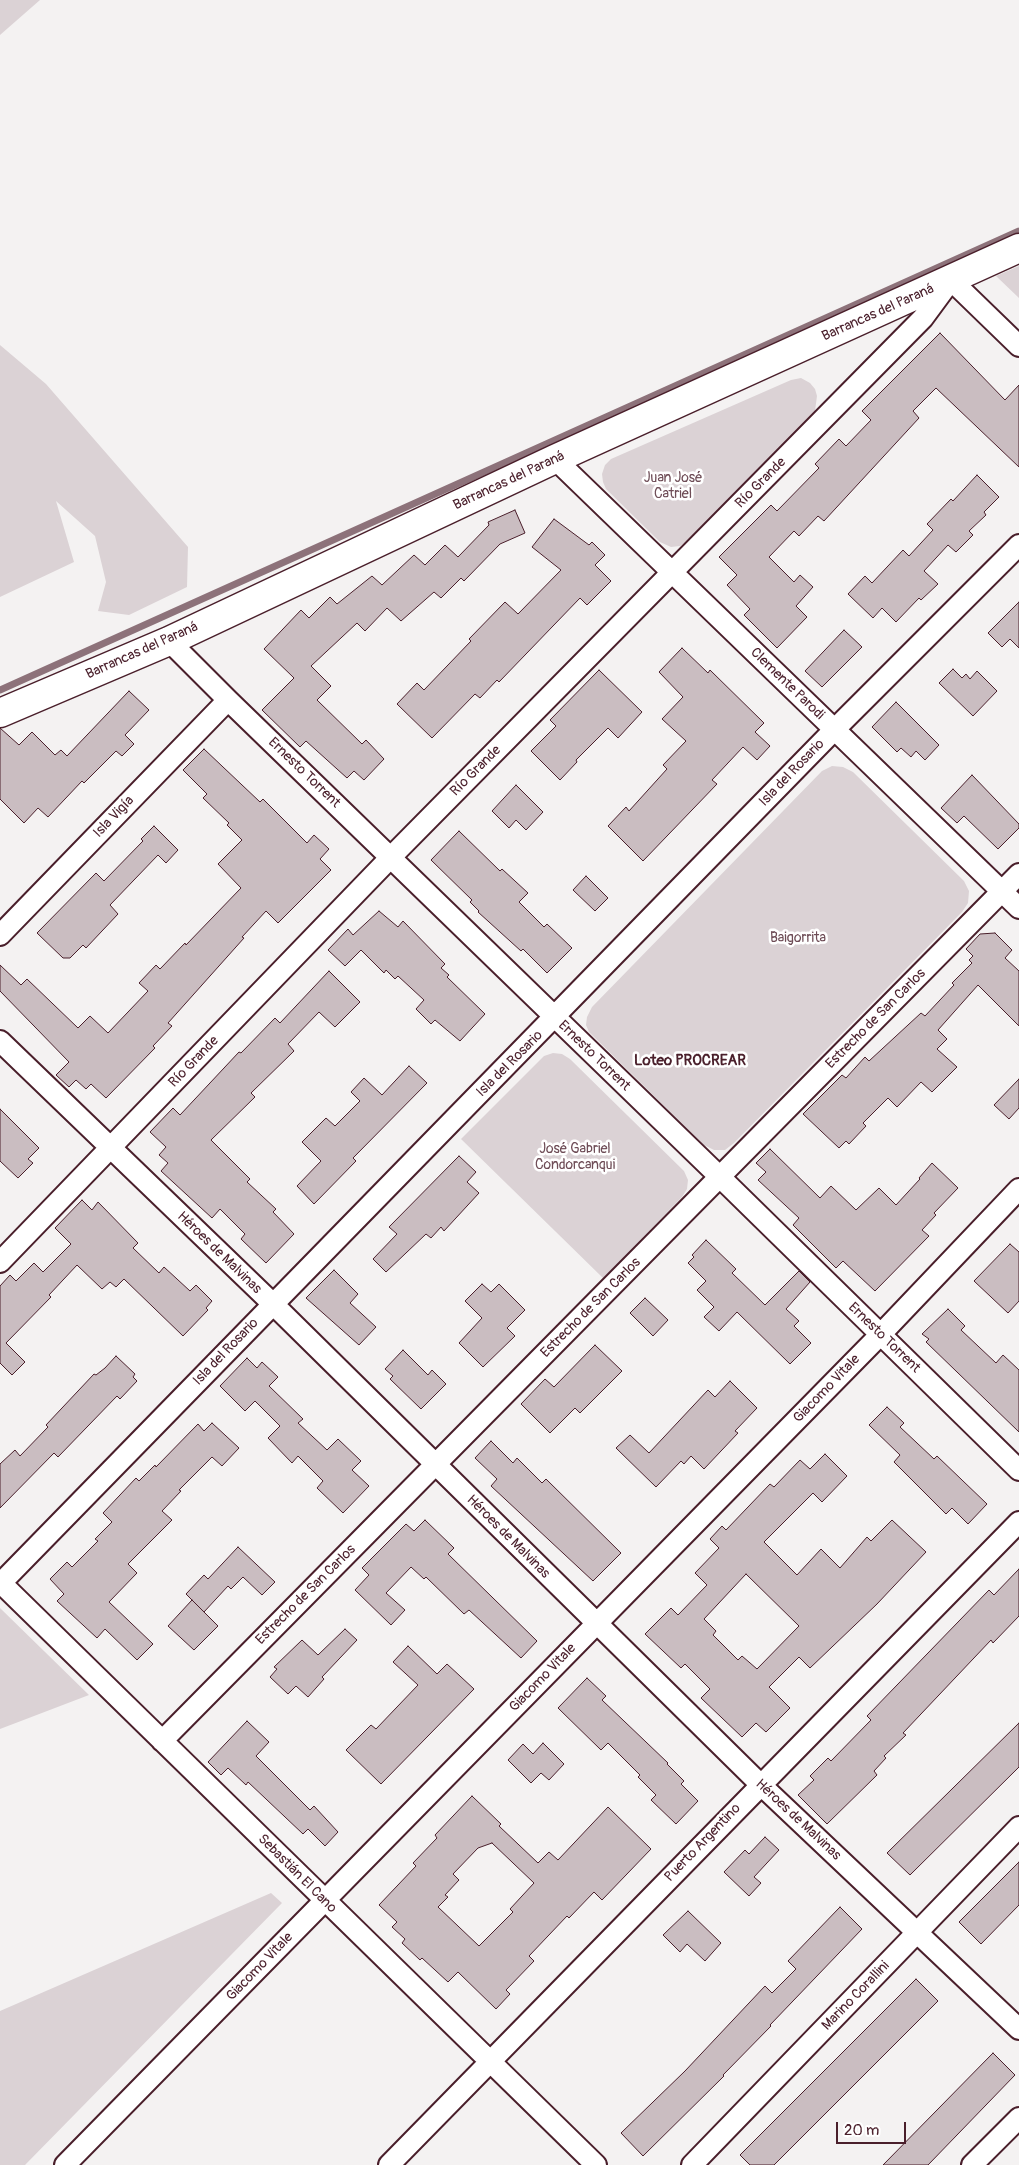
<!DOCTYPE html>
<html>
<head>
<meta charset="utf-8">
<style>
  body { margin:0 }
  #map { position:relative; width:1019px; height:2165px; overflow:hidden; background:#f4f2f2; font-family:Pangolin,sans-serif }
  canvas { display:block }
  .scale { position:absolute; left:836px; top:2122px; width:70px; height:22px; box-sizing:border-box; border:2px solid #4a1f2b; border-top:0; padding-left:6px; font-size:15px; line-height:18px; white-space:nowrap; color:#4a1f2b; -webkit-text-stroke:4px #fff; paint-order:stroke }
</style>
</head>
<body>
<div id="map">
<canvas width="1019" height="2165"></canvas>
<div class="scale">20 m</div>
</div>
<script>
const ctx = document.querySelector('canvas').getContext('2d');
ctx.lineJoin = 'round';
function paint(path, color) { ctx.fillStyle = color; ctx.fill(path, 'evenodd'); }
const poly = rows => new Path2D(rows.map(r => 'M' + r).join(''));
function strokePath(path, color, width, dash) { ctx.strokeStyle = color; ctx.lineWidth = width; ctx.lineCap = dash ? 'butt' : 'round'; ctx.setLineDash(dash || []); ctx.stroke(path); }
function label(font, color, halo, rows, align = 'center') {
  ctx.font = font + ' Pangolin,sans-serif'; ctx.lineWidth = 5; ctx.setLineDash([]); ctx.textBaseline = 'middle'; ctx.strokeStyle = halo; ctx.fillStyle = color; for (const [text, x, y, turn = 0] of rows) {
    ctx.save(); ctx.translate(x, y); ctx.rotate((+turn || 0) * Math.PI / 180); ctx.textAlign = isNaN(turn) ? turn : align; if (halo) ctx.strokeText(text, 0, 0); ctx.fillText(text, 0, 0); ctx.restore();
  }
}
const green = poly([
  [0,0,40,0,0,35],
  [1019,266,1019,298,996,276],
  [0,345,46,384,188,547,187,587,129,615,98,611,106,582,95,536,56,501,74,562,0,597],
  [801,378,810,383,815,389,817,396,815,411,687,541,680,546,671,547,660,542,606,489,603,482,602,474,605,465,611,459,791,380],
  [832,766,843,767,853,772,964,881,969,891,968,903,962,912,734,1143,725,1150,714,1150,704,1145,589,1032,586,1025,587,1017,592,1007,822,771],
  [553,1053,562,1054,570,1059,684,1171,688,1180,687,1189,682,1197,603,1278,461,1139,544,1056],
  [0,1608,89,1695,0,1729],
  [271,1893,282,1903,25,2165,0,2165,0,2011]
]);
const stream = poly([
  [0,690,1019,231]
]);
const building = poly([
  [940,333,1005,400,1019,385,1019,467,936,388,913,411,919,418,824,521,818,516,799,536,794,531,769,557,794,582,800,575,813,587,796,606,807,617,777,648,744,615,750,609,727,585,737,575,719,557,771,505,777,511,819,468,815,464,839,439,846,446,871,420,862,411,940,333],
  [977,475,999,497,984,512,986,515,969,531,973,535,956,552,948,545,924,571,938,584,921,600,919,598,896,622,882,608,873,618,848,594,865,576,872,583,903,550,909,556,933,530,927,524,951,499,953,501,977,475],
  [515,510,525,533,500,544,464,581,461,578,441,598,434,592,401,621,387,608,365,631,357,623,311,666,331,686,317,700,362,744,366,740,384,759,364,780,354,771,347,778,306,741,300,747,262,710,294,678,264,649,301,610,309,618,330,597,337,604,372,576,382,585,414,555,425,565,445,545,458,557,489,525,488,522,515,510],
  [554,519,589,545,592,542,605,555,595,565,611,581,587,605,580,598,499,682,497,680,480,698,475,694,432,738,397,704,417,683,424,690,471,641,469,639,505,602,518,614,561,570,532,547,554,519],
  [1019,602,1019,648,1010,639,1002,647,988,633,1019,602],
  [844,630,862,647,822,687,805,671,844,630],
  [682,648,708,673,710,670,764,723,755,732,770,746,757,760,743,747,712,780,717,784,643,861,608,826,626,807,629,811,667,769,663,765,686,741,662,719,683,697,659,672,682,648],
  [953,669,962,678,966,674,970,679,977,671,997,691,973,716,939,683,953,669],
  [599,670,642,712,618,738,608,728,576,760,577,762,560,780,531,751,556,726,550,720,599,670],
  [129,691,149,710,125,735,134,744,122,756,116,751,84,783,82,781,48,817,38,808,24,823,0,799,0,728,19,745,32,732,55,755,61,750,67,756,129,691],
  [896,702,939,745,925,760,916,751,911,757,901,748,897,752,872,727,896,702],
  [204,749,260,802,263,799,307,843,314,835,329,849,320,859,331,870,278,923,266,911,242,937,244,938,168,1023,172,1026,153,1046,155,1048,106,1098,91,1084,86,1089,76,1080,69,1087,56,1075,69,1062,0,991,0,965,21,985,27,979,78,1028,90,1016,108,1033,148,991,139,983,156,965,160,969,185,943,186,945,241,888,218,864,242,840,227,825,229,823,203,798,207,794,183,770,204,749],
  [972,775,1019,824,1019,828,998,849,964,816,957,823,941,808,972,775],
  [516,785,543,812,526,830,516,820,509,828,492,811,516,785],
  [154,826,178,850,166,863,158,855,110,905,118,914,86,948,83,945,70,958,63,958,37,933,96,873,104,881,143,841,141,839,154,826],
  [459,831,500,871,502,869,528,893,519,902,544,927,547,924,572,948,547,973,523,949,521,951,478,912,479,911,470,902,472,900,431,860,459,831],
  [586,876,608,898,595,911,573,890,586,876],
  [379,911,398,927,403,921,445,964,441,968,449,975,447,977,485,1014,460,1041,435,1020,431,1024,416,1009,424,1000,398,976,395,979,386,970,384,973,361,950,345,966,328,950,348,929,353,935,379,911],
  [995,933,1012,950,1005,958,1019,971,1019,1026,978,985,938,1030,947,1039,937,1049,957,1067,932,1092,921,1082,897,1107,888,1098,863,1123,866,1126,849,1144,846,1141,839,1148,803,1114,842,1075,846,1078,865,1057,869,1061,921,1013,925,1016,954,985,952,983,972,963,969,960,973,956,966,949,980,934,995,933],
  [329,971,360,1002,335,1027,319,1012,288,1044,294,1051,251,1093,255,1097,211,1140,250,1179,247,1182,276,1209,273,1212,294,1234,266,1263,241,1239,245,1234,220,1209,212,1218,161,1171,168,1163,159,1155,166,1147,150,1132,173,1108,180,1115,239,1052,241,1053,275,1018,280,1023,329,971],
  [409,1066,427,1083,353,1158,356,1161,314,1204,297,1186,321,1161,302,1142,326,1118,335,1126,360,1101,351,1092,364,1078,382,1095,409,1066],
  [1019,1079,1019,1108,1009,1119,994,1105,1019,1079],
  [0,1109,39,1148,28,1159,33,1163,18,1178,0,1161,0,1109],
  [770,1149,820,1198,831,1186,856,1210,879,1188,896,1205,920,1179,919,1178,932,1163,958,1188,934,1213,936,1215,922,1230,929,1236,875,1291,843,1261,836,1268,793,1225,799,1218,758,1180,766,1172,756,1163,770,1149],
  [459,1156,476,1172,467,1182,479,1193,444,1231,441,1227,431,1238,426,1234,386,1272,373,1259,397,1234,389,1227,459,1156],
  [82,1200,92,1210,98,1202,138,1243,133,1248,159,1273,164,1267,190,1291,196,1285,212,1301,206,1308,208,1310,183,1336,124,1279,116,1287,110,1282,102,1289,77,1265,49,1295,51,1297,6,1343,25,1362,12,1375,0,1363,0,1286,10,1275,16,1281,34,1263,43,1272,71,1244,55,1228,82,1200],
  [706,1240,736,1269,732,1273,765,1305,799,1271,810,1282,786,1309,799,1321,794,1326,811,1343,790,1364,737,1312,719,1331,704,1317,714,1307,697,1290,706,1281,688,1263,694,1257,692,1255,706,1240],
  [1010,1244,1019,1252,1019,1301,1008,1313,974,1281,1010,1244],
  [334,1270,358,1294,350,1303,376,1327,359,1345,306,1298,334,1270],
  [482,1284,491,1292,499,1284,525,1310,507,1328,515,1336,483,1367,459,1343,482,1318,465,1301,482,1284],
  [645,1298,668,1320,653,1336,630,1313,645,1298],
  [948,1309,965,1326,961,1330,996,1363,1003,1355,1019,1370,1019,1432,926,1342,929,1339,922,1334,948,1309],
  [595,1345,622,1371,580,1413,575,1408,550,1433,521,1404,545,1379,554,1387,595,1345],
  [403,1350,428,1375,432,1370,446,1384,421,1409,390,1379,393,1376,385,1369,403,1350],
  [116,1356,135,1374,133,1377,137,1381,120,1399,117,1396,58,1457,54,1453,0,1508,0,1464,15,1450,20,1456,48,1427,46,1425,94,1374,96,1375,105,1368,116,1356],
  [247,1358,257,1368,262,1362,278,1377,269,1386,303,1419,298,1423,327,1450,338,1439,361,1461,352,1470,369,1486,343,1513,317,1488,323,1481,298,1456,292,1463,268,1438,280,1426,255,1401,245,1411,220,1386,247,1358],
  [730,1381,757,1408,735,1431,738,1433,704,1469,691,1456,684,1464,681,1461,656,1487,616,1448,630,1435,649,1453,708,1390,715,1397,730,1381],
  [887,1407,904,1423,900,1427,934,1459,937,1456,987,1504,968,1524,952,1508,946,1514,894,1462,900,1455,869,1425,887,1407],
  [212,1423,239,1448,222,1466,212,1457,179,1490,181,1491,162,1511,172,1520,128,1564,137,1573,109,1602,153,1644,137,1660,105,1629,97,1638,57,1601,64,1594,50,1579,67,1562,72,1567,98,1541,95,1539,112,1522,103,1513,136,1478,139,1481,155,1465,156,1467,198,1424,204,1431,212,1423],
  [491,1441,513,1463,517,1458,542,1483,546,1479,621,1553,593,1581,491,1486,497,1479,475,1458,491,1441],
  [825,1454,847,1476,822,1502,813,1493,764,1542,797,1575,821,1549,840,1568,867,1537,871,1541,892,1520,926,1552,877,1604,810,1668,799,1657,769,1687,790,1708,766,1732,756,1723,742,1737,701,1698,710,1689,685,1664,681,1668,645,1634,671,1608,678,1615,707,1585,695,1573,719,1548,710,1539,722,1526,726,1530,770,1484,774,1487,800,1460,810,1469,825,1454],
  [746,1574,799,1626,757,1669,742,1656,738,1660,713,1635,716,1631,704,1619,746,1574],
  [425,1520,454,1548,448,1554,537,1641,521,1658,469,1610,464,1614,426,1577,424,1579,411,1567,386,1593,405,1610,391,1625,355,1590,369,1575,362,1568,406,1524,414,1531,425,1520],
  [238,1547,275,1582,262,1595,243,1577,231,1589,228,1586,204,1612,186,1594,204,1575,208,1579,238,1547],
  [1019,1569,1019,1616,993,1643,991,1640,903,1733,906,1735,884,1756,886,1758,874,1771,877,1775,827,1824,798,1795,814,1780,810,1776,828,1758,831,1761,871,1720,867,1716,989,1590,994,1595,1019,1569],
  [192,1600,218,1626,194,1650,168,1626,192,1600],
  [345,1629,357,1640,322,1677,324,1679,308,1697,296,1686,288,1694,270,1677,277,1669,274,1667,302,1640,318,1655,345,1629],
  [408,1646,437,1674,447,1664,474,1689,381,1784,346,1750,371,1725,376,1729,418,1685,393,1662,408,1646],
  [587,1678,606,1696,602,1700,668,1763,667,1764,684,1781,681,1784,698,1801,676,1824,651,1800,656,1795,638,1777,640,1775,608,1743,601,1750,558,1708,587,1678],
  [247,1721,269,1742,256,1756,310,1810,314,1806,338,1832,325,1846,308,1829,303,1834,248,1782,246,1785,228,1768,221,1775,208,1762,247,1721],
  [1019,1723,1019,1767,910,1875,887,1853,1019,1723],
  [543,1743,564,1764,549,1780,541,1773,531,1783,508,1760,523,1744,533,1754,543,1743],
  [472,1796,501,1824,499,1826,538,1863,549,1852,558,1860,608,1807,651,1849,602,1900,594,1892,569,1918,567,1916,529,1956,534,1961,506,1990,510,1994,496,2009,458,1972,448,1982,422,1958,420,1960,402,1943,405,1939,392,1927,397,1922,379,1905,416,1866,413,1863,437,1838,435,1835,472,1796],
  [492,1843,534,1883,510,1909,513,1912,479,1946,438,1907,448,1897,445,1895,459,1880,453,1874,478,1848,492,1843],
  [765,1837,779,1850,754,1877,761,1883,749,1896,724,1872,745,1850,749,1854,765,1837],
  [1019,1862,1019,1905,981,1944,959,1922,1019,1862],
  [840,1907,862,1929,770,2025,771,2026,723,2075,724,2076,643,2156,621,2133,685,2071,765,1986,772,1993,796,1969,788,1961,840,1907],
  [688,1911,721,1943,705,1961,687,1944,680,1952,663,1935,688,1911],
  [916,1979,938,2001,774,2165,750,2165,740,2155,916,1979],
  [993,2053,1015,2075,928,2165,883,2165,993,2053]
]);
const street = poly([
  [555,459,1019,908],
  [169,641,228,700,720,1177,1019,1470],
  [0,935,228,700],
  [0,1041,273,1304,760,1784,1019,2029],
  [0,1262,391,857,923,318,951,280,1019,346],
  [0,1582,596,2165],
  [1,1583,834,730,1019,545],
  [162,1741,1019,874],
  [65,2165,881,1334,1019,1189],
  [389,2165,1019,1522],
  [692,2165,1019,1827],
  [972,2165,1019,2118]
]);
const secondary = poly([
  [0,713,169,641,555,459,1019,248]
]);
const streetNames = [
  ["Barrancas del Paraná",878,313,-24],
  ["Barrancas del Paraná",509,481,-25],
  ["Río Grande",761,483,-45],
  ["Barrancas del Paraná",142,651,-24],
  ["Clemente Parodi",787,684,44],
  ["Río Grande",476,771,-45],
  ["Ernesto Torrent",304,773,44],
  ["Isla del Rosario",792,773,-46],
  ["Isla Vigía",114,817,-46],
  ["Estrecho de San Carlos",876,1019,-45],
  ["Ernesto Torrent",594,1056,44],
  ["Río Grande",194,1062,-46],
  ["Isla del Rosario",510,1064,-45],
  ["Héroes de Malvinas",219,1253,44],
  ["Estrecho de San Carlos",591,1308,-45],
  ["Ernesto Torrent",884,1338,44],
  ["Isla del Rosario",226,1352,-46],
  ["Giacomo Vitale",827,1389,-46],
  ["Héroes de Malvinas",508,1537,45],
  ["Estrecho de San Carlos",306,1595,-45],
  ["Giacomo Vitale",543,1678,-46],
  ["Héroes de Malvinas",798,1820,43],
  ["Puerto Argentino",703,1843,-46],
  ["Sebastián El Cano",297,1874,45],
  ["Giacomo Vitale",260,1967,-46],
  ["Marino Corallini",856,1996,-46]
];
const parkNames = [
  ["Juan José",673,478],
  ["Catriel",673,494],
  ["Baigorrita",798,938],
  ["José Gabriel",575,1149],
  ["Condorcanqui",575,1165]
];
const neighbourhoodNames = [
  ["Loteo PROCREAR",690,1061]
];
paint(green, '#dbd2d5');
strokePath(stream, '#8d727a', 7);
paint(building, '#cabdc1');
strokePath(building, '#4a1f2b', 1);
strokePath(street, '#4a1f2b', 24);
strokePath(secondary, '#4a1f2b', 31);
strokePath(street, '#fff', 20);
strokePath(secondary, '#fff', 28);
label('14px', '#4a1f2b', '#fff', streetNames);
label('14px', '#6e4c56', '#fff', parkNames);
label('bold 15px', '#4a1f2b', '#fff', neighbourhoodNames);
</script>
</body>
</html>
